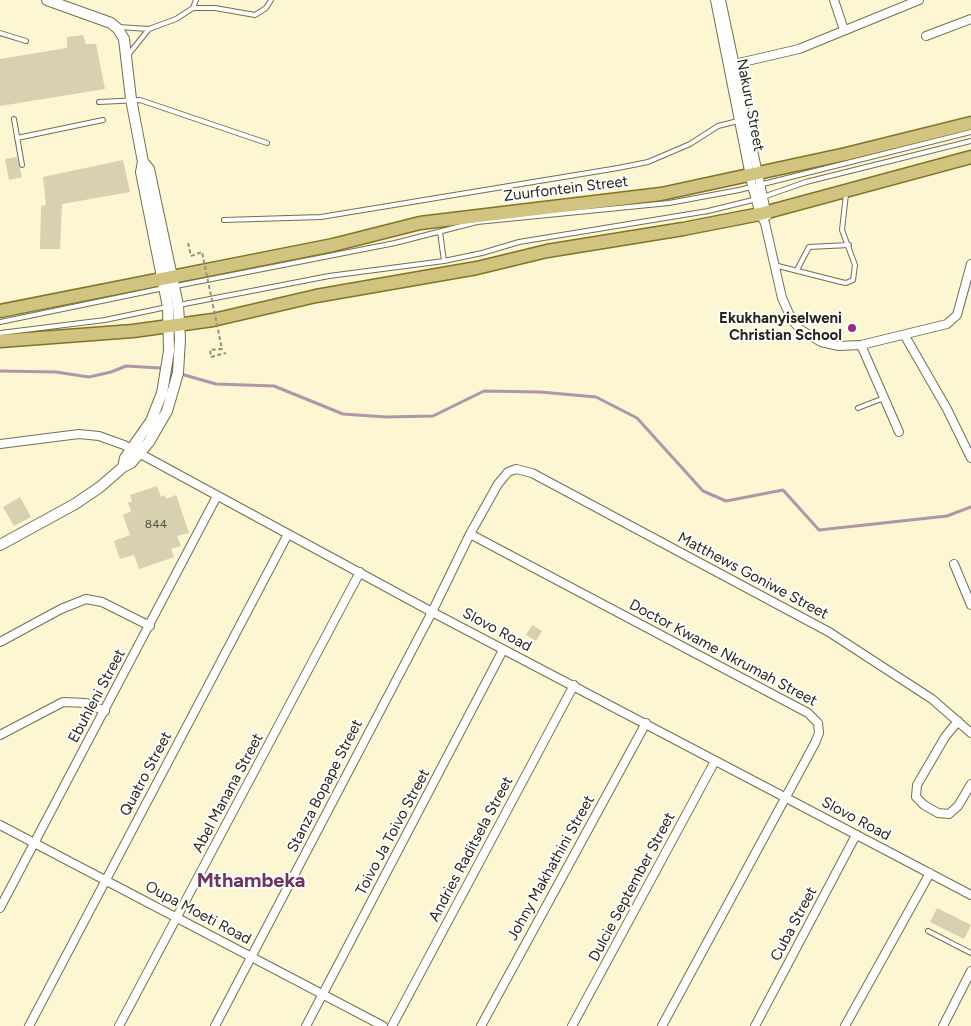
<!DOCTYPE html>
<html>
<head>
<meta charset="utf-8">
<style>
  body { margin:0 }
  canvas { display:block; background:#fcf6d2 }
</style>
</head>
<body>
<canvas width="971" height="1026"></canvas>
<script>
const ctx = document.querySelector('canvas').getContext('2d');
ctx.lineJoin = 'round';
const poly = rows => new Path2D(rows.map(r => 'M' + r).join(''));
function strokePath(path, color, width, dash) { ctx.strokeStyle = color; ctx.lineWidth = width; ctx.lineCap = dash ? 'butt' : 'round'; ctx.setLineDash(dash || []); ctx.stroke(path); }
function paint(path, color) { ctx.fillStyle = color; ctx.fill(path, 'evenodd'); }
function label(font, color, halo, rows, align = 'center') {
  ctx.font = font + ' Figtree,sans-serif'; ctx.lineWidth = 4; ctx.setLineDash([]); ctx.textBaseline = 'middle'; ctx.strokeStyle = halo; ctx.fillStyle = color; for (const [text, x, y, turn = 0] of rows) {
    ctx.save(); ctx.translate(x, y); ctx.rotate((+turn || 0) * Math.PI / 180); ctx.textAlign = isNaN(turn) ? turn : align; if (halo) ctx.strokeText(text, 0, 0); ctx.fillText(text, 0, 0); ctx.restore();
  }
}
const stream = poly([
  [0,371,56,372,89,377,111,372,126,366,160,368,216,384,274,386,343,414,386,417,433,416,484,391,540,392,596,397,637,418,703,491,726,501,783,490,819,530,947,516,971,507]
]);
const building = poly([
  [83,35,86,44,96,44,105,89,0,106,0,59,67,48,67,37],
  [17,157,22,177,9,180,5,159],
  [123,160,130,192,62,204,60,249,40,249,41,206,46,205,43,177],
  [157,486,161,497,165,495,166,499,176,495,189,533,177,536,181,546,171,549,174,557,139,569,134,555,120,559,114,541,130,535,123,515,131,511,128,503,132,501,130,495],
  [20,497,31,517,14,526,3,507],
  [532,625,542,631,536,641,526,635],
  [937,908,971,925,964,939,930,922]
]);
const path = poly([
  [188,243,191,256],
  [211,357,226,353]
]);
const service = poly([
  [193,8,196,0],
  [118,27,149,29,176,19,193,8,215,8,255,15,266,8,271,0],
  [0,33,26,41],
  [128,55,149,29],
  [99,102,140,100,267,143],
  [14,119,22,165],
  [17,138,103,120],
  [763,197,806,182,971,141],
  [224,220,321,217,618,168,648,162,690,144,718,126,738,121],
  [440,232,444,261],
  [774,265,841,282,846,283,853,280,855,265,842,230,846,194],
  [797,270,809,247,849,245],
  [176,286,395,243,477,222,669,203,739,190,971,132],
  [179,305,329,276,444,261,482,253,519,242,708,211,757,199],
  [0,322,164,288],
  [0,333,105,320,167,307],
  [858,408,884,398],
  [928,931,971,953]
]);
const minor = poly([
  [715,0,752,186,760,214,765,223,782,298,792,320,801,330,821,342,839,346,861,345,947,324,957,315,971,264],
  [721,0,767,216],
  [834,0,844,30],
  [926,36,971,19],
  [730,65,799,49,919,0],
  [905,336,947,409,971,458],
  [861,345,899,432],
  [0,444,79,434,99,436,124,445,432,612,971,895],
  [470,534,808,713,818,723,819,733,815,743,662,1026],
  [954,564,971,605],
  [0,642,61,609,86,599,102,602,150,626],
  [958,721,945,737,917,785,916,797,924,805,938,813,949,814,958,806,971,784],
  [0,735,63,702,86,703,105,711],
  [0,825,383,1026],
  [0,908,217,496],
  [29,1026,288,534],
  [119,1026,360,572],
  [215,1026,432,612,470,534,498,484,508,472,516,469,532,473,829,632,932,699,971,733],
  [306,1026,503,650],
  [392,1026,574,685],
  [481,1026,646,723],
  [572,1026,715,761],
  [755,1026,856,835],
  [845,1026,930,873],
  [943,1026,971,971]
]);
const tertiary = poly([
  [47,0,111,23,118,29,124,39,131,99,143,162,141,172,168,307,169,351,162,393,151,421,125,458,123,467],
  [0,545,75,504,100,487,123,467,131,463,149,442,167,411,178,373,180,339,178,305,149,169,143,162]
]);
const primary = poly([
  [0,311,333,245,420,223,661,194,846,154,971,123],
  [0,341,133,331,213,320,316,296,477,268,547,251,683,229,760,214,971,157]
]);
const pathBridge = poly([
  [191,256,202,252,222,349,210,350,211,357]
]);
const markers = [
  [852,328,5,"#9a2987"]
];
const numberNames = [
  ["844",156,524]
];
const streetNames = [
  ["Nakuru Street",750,105,79],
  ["Zuurfontein Street",566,189,-7],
  ["Matthews Goniwe Street",753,576,28],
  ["Slovo Road",497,630,28],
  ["Doctor Kwame Nkrumah Street",723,653,28],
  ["Ebuhleni Street",97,696,-62],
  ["Quatro Street",146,774,-62],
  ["Stanza Bopape Street",325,786,-63],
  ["Abel Manana Street",228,793,-62],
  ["Slovo Road",856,819,28],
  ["Toivo Ja Toivo Street",393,832,-62],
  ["Andries Raditsela Street",471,849,-62],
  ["Johny Makhathini Street",551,868,-61],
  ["Dulcie September Street",632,887,-62],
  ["Oupa Moeti Road",198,913,28],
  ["Cuba Street",794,924,-62]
];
const poiNames = [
  ["Ekukhanyiselweni",842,319],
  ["Christian School",842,336]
];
const districtNames = [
  ["Mthambeka",251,881]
];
strokePath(stream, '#b195a9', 3);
paint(building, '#d7d1b2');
strokePath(service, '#746e4f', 6);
strokePath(minor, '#746e4f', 10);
strokePath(tertiary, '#746e4f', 12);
strokePath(primary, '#827326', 15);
strokePath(path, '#969279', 2, [4, 2.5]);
strokePath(service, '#fff', 4);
strokePath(minor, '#fff', 8);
strokePath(tertiary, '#fff', 10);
strokePath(primary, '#d1c481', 12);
strokePath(pathBridge, '#969279', 2, [4, 2.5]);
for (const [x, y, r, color] of markers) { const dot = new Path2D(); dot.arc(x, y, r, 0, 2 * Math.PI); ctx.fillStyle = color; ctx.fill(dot); strokePath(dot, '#fff', 2); }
label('12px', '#54513f', null, numberNames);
label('15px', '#282619', '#fff', streetNames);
label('bold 15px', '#282619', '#fff', poiNames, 'right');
label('bold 20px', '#6d3461', '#fff', districtNames);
</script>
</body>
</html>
